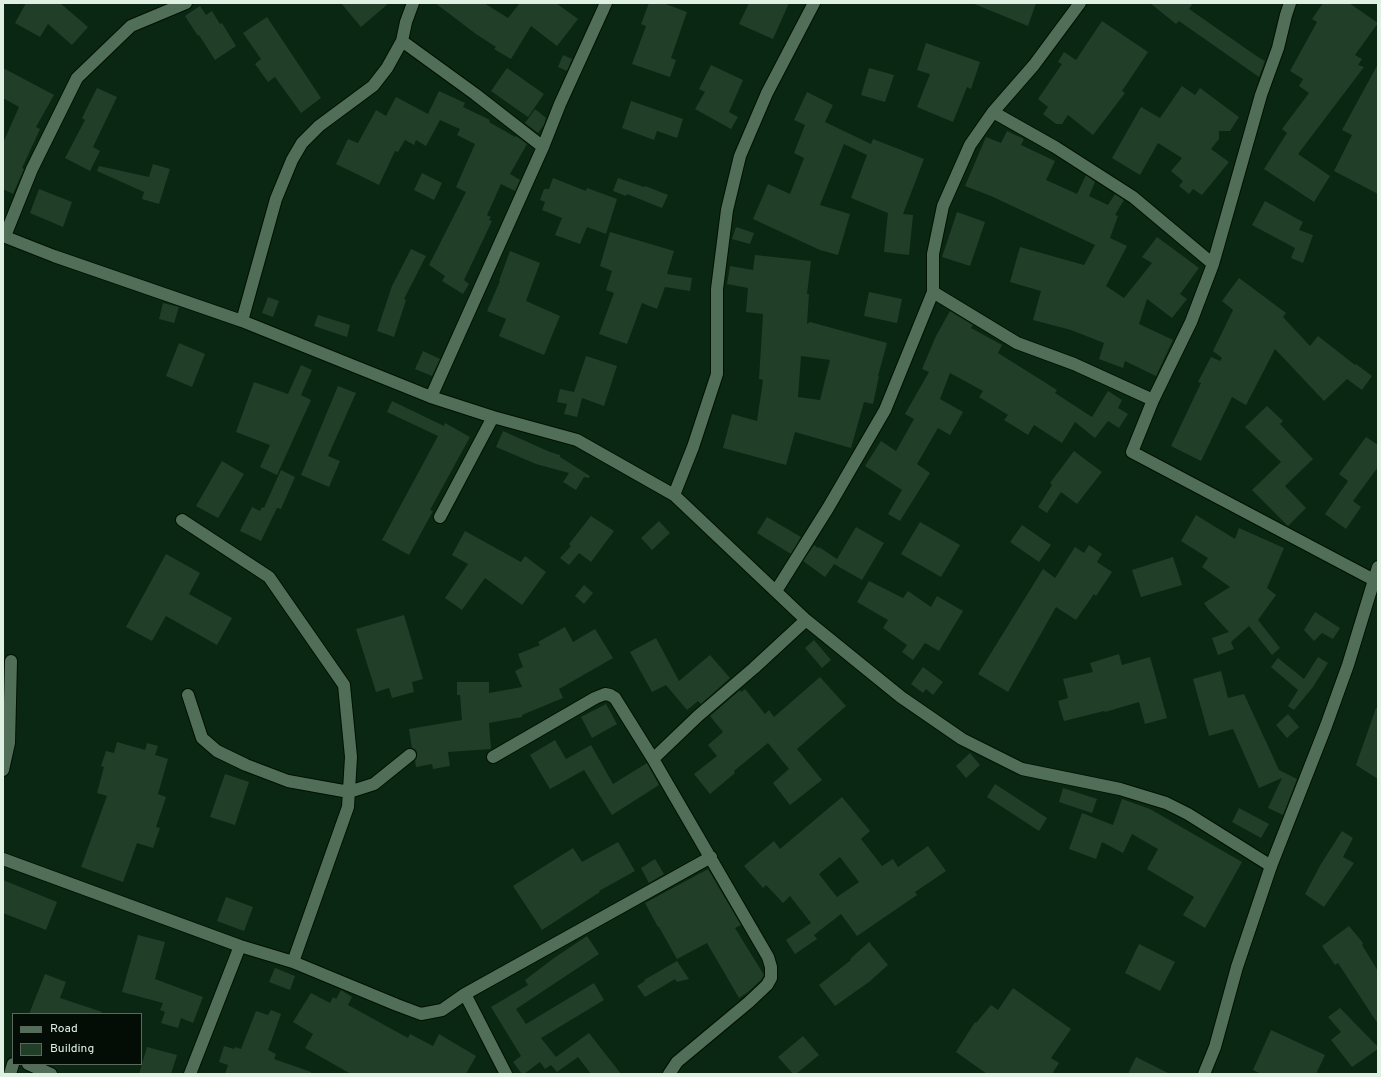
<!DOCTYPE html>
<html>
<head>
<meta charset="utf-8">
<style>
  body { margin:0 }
  #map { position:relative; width:1381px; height:1077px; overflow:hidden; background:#0a2714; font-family:Overpass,sans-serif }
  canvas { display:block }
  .frame { position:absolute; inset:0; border:4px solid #e0f1e3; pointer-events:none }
  .legend { position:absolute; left:12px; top:1013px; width:130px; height:52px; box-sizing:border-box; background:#030d06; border:1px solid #5b685e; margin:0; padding:5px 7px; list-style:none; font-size:12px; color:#e0f1e3 }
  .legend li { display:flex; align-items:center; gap:8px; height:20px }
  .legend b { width:20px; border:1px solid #5b685e }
</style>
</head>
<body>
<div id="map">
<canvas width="1381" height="1077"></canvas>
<div class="frame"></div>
<ul class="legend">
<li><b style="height:5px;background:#516f58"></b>Road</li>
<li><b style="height:11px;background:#213e29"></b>Building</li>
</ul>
</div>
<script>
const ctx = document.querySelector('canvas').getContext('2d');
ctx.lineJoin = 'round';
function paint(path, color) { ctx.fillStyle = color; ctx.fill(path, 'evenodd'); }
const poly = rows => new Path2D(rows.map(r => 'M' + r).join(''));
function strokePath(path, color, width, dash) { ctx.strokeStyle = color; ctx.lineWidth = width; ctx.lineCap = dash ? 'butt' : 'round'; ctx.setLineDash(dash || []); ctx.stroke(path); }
const building = poly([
  [26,3,60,3,88,27,72,45,48,24,40,37,15,23],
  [341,3,389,3,361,27],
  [435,3,484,3,508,18,520,3,556,3,578,19,557,46,531,26,511,59,494,49,496,47,476,34],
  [649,3,663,3,687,12,671,58,676,60,670,77,632,64,646,26,641,24],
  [749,3,789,3,773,39,739,24],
  [972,3,1036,3,1028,26],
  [1150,3,1193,3,1189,9,1258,57,1265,61,1259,77,1179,21,1176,24],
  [1323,3,1349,3,1378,23,1355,55,1362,59,1358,65,1364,67,1298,154,1330,176,1314,202,1264,169,1287,133,1282,129,1309,93,1299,86,1303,79,1290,71,1317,22,1312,19],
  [200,6,206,15,212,11,220,24,222,23,236,46,215,60,199,35,198,36,185,16],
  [267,17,321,98,301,113,275,77,268,82,255,64,261,59,243,33],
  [1102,21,1148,52,1122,91,1125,93,1093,135,1068,115,1062,124,1056,124,1043,114,1048,107,1038,99,1062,64,1058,62,1064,52,1076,60],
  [926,43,980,62,971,89,967,87,953,122,917,107,930,74,917,70],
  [563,55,572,59,567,71,558,67],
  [1378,64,1378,194,1334,171,1352,135,1342,130],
  [711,65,743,80,729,112,738,117,731,129,695,109,705,92,699,89],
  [3,68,54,95,36,127,40,129,22,168,24,169,13,194,3,189,3,143,19,107,3,98],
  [507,68,544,94,528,117,491,91],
  [869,68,894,75,885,102,861,95],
  [1182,86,1195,95,1200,88,1239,117,1230,131,1219,131,1219,139,1211,149,1229,162,1202,195,1193,189,1189,194,1179,186,1183,181,1171,171,1182,158,1158,143,1140,175,1112,158,1141,107,1160,118],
  [97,88,117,97,93,147,100,151,90,171,65,158,85,120,82,118],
  [439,91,465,103,463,107,490,120,489,122,515,137,516,136,527,144,510,174,520,180,515,191,501,184,487,215,491,217,489,220,492,221,464,280,469,284,463,294,442,281,445,276,429,265,466,192,456,187,475,144,457,135,460,129,440,120,426,146,416,140,414,145,405,140,398,152,395,151,379,185,336,164,348,139,358,143,376,110,386,116,396,97,428,114],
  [807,92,833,105,825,122,871,144,873,139,924,159,903,214,913,215,909,255,884,252,888,213,851,198,867,155,844,144,820,205,850,214,838,255,820,250,753,219,768,184,790,194,804,158,794,153,805,125,794,120],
  [631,101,683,119,677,138,657,131,654,140,622,128],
  [535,109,546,118,544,125,538,133,525,123],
  [1007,131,1024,139,1021,145,1055,161,1046,180,1077,194,1086,175,1095,182,1089,196,1108,205,1115,194,1124,200,1115,215,1118,216,1110,238,1127,246,1106,286,1124,298,1152,263,1142,257,1157,237,1199,268,1180,294,1187,299,1172,318,1147,299,1139,324,1173,340,1156,376,1125,361,1123,368,1099,359,1104,343,1071,330,1033,320,1041,291,1010,282,1020,247,1084,265,1095,245,991,196,965,186,986,137,1001,143],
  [153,164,170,169,159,204,142,199,144,192,97,171,99,166,149,177],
  [422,173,442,183,434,200,414,190],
  [553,178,586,191,587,188,617,199,606,234,587,227,580,244,555,235,562,218,542,210,545,202,540,200,544,189,549,189],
  [618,178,644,187,645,186,668,195,662,208,627,194,626,196,613,191],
  [39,189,72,202,63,227,30,213],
  [1265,201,1303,222,1299,230,1313,235,1303,263,1291,258,1295,248,1252,225],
  [957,212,985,222,970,266,942,257],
  [736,227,754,233,750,244,732,239],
  [610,232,674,251,667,274,692,278,690,291,665,287,657,309,642,303,627,344,599,334,614,293,606,290,612,271,600,266],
  [411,249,426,256,404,299,406,300,394,337,377,331,392,286],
  [510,251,540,263,526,301,560,316,544,355,499,336,506,319,487,311,500,281,499,281],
  [755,255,811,261,807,294,809,294,807,324,810,322,887,343,878,376,879,376,873,404,864,402,851,448,795,432,786,465,723,448,732,414,757,421,763,380,759,379,763,314,746,312,748,288,727,284,730,266,753,270],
  [801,356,830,360,820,400,798,397],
  [1239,278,1286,313,1283,317,1310,346,1318,336,1355,365,1356,364,1372,376,1362,390,1347,379,1324,401,1275,349,1246,405,1232,397,1201,461,1171,446,1201,383,1198,382,1211,357,1220,361,1222,358,1213,351,1233,310,1222,301],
  [869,292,902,299,897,323,864,316],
  [268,297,279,301,273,317,262,313],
  [163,303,179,307,174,323,159,319],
  [950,311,973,325,971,328,1002,345,998,353,1057,390,1055,393,1092,417,1108,391,1122,400,1118,408,1128,414,1119,428,1108,421,1095,438,1075,422,1062,443,1034,425,1028,435,1004,420,1008,415,979,397,983,391,950,373,940,399,963,412,950,435,938,428,917,464,930,473,900,521,888,514,902,490,865,466,881,441,896,451,914,419,905,414,929,372,922,369,936,336],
  [318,315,350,325,347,337,314,326],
  [179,343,205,354,192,387,166,376],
  [423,351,440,359,432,376,415,369],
  [586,356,617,366,604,406,582,398,577,417,564,414,567,404,557,402,560,389,574,392],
  [301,365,312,370,301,395,311,400,277,475,260,467,270,445,236,432,254,382,288,394],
  [338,386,356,393,328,456,340,461,329,487,301,475],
  [392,401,444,426,445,423,470,437,430,510,433,511,409,555,382,540,438,436,387,412],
  [1267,406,1283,421,1280,424,1313,459,1285,486,1306,508,1288,526,1252,490,1281,462,1245,427],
  [503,431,550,452,560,455,560,457,590,476,589,478,584,477,576,490,563,482,569,473,536,464,496,447],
  [1366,437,1378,445,1378,467,1353,501,1361,507,1346,529,1325,514,1348,481,1339,474],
  [1074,451,1102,472,1077,504,1061,492,1047,513,1038,507,1052,485,1050,483],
  [222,461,244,474,218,518,196,506],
  [281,470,295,477,281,509,277,508,261,541,240,531,252,507,260,511,262,507,264,508],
  [1196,515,1235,539,1239,528,1284,548,1267,588,1276,595,1258,620,1280,648,1272,655,1249,626,1231,642,1234,649,1218,655,1212,638,1229,632,1208,609,1204,603,1230,587,1202,567,1208,558,1181,541],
  [591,516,614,531,591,562,579,553,569,565,560,558,571,546,569,544],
  [767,517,801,537,791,554,757,533],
  [659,521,670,533,652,550,641,538],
  [920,522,960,545,941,577,901,554],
  [1022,525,1051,545,1039,562,1010,542],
  [856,527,884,543,862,580,834,564,835,563,825,577,803,561,814,545,818,548,819,547,837,559],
  [465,531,521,562,525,556,546,572,522,605,485,578,462,610,445,598,468,564,452,555],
  [1089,545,1102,554,1097,562,1112,572,1096,596,1094,594,1076,620,1056,607,1008,692,978,674,1043,569,1055,578,1075,547,1084,553],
  [166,554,200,573,189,594,232,618,217,645,166,616,152,641,126,627],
  [1173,557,1182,585,1141,597,1132,570],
  [869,581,903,598,908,591,931,607,937,596,963,611,939,651,925,643,913,660,902,652,907,645,883,628,888,620,857,602],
  [584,585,593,593,584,604,575,596],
  [1315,612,1340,628,1333,639,1322,633,1314,641,1304,630],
  [404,615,423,679,412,682,414,692,392,698,389,688,376,692,356,629],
  [565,627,573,642,595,629,613,658,559,689,563,698,522,715,522,717,489,723,491,749,448,752,450,766,433,769,432,764,416,767,415,761,417,757,417,753,416,750,412,748,409,729,462,720,460,695,457,695,457,682,489,682,489,693,522,687,515,671,523,667,518,654,540,645,538,642],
  [656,638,679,681,710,655,730,678,701,704,698,701,687,710,666,685,652,692,630,652],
  [814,640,831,660,822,668,805,648],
  [1119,654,1122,665,1150,657,1167,718,1145,724,1139,702,1105,712,1104,711,1064,721,1058,701,1068,698,1063,679,1093,672,1090,663],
  [1318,657,1328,663,1313,687,1294,710,1288,706,1298,690,1271,667,1278,658,1304,679],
  [923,667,943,682,933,695,926,689,923,693,911,684],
  [1221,671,1228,698,1244,694,1279,770,1297,779,1283,815,1268,808,1282,778,1259,788,1233,729,1209,736,1193,679],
  [820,677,846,706,797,749,822,780,790,805,773,783,789,769,768,743,734,771,735,773,710,794,694,774,717,756,708,745,723,732,710,716,740,690,741,692,745,689,765,714,769,710,774,717],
  [606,704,617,724,592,738,581,717],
  [1376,708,1378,708,1378,779,1356,765],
  [1288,714,1299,727,1287,738,1276,725],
  [555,740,566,759,591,745,613,784,647,763,659,785,612,815,584,770,550,789,530,755],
  [117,742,145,750,147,743,158,746,155,755,168,759,158,794,166,797,156,827,160,828,153,848,137,843,123,882,81,867,107,796,97,793,104,767,101,766,106,751,114,753],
  [970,753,980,765,966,778,956,766],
  [225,774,249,782,235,825,210,817],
  [995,784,1047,818,1039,831,987,797],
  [1063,788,1097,799,1092,813,1059,802],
  [842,797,870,831,861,839,882,866,893,859,898,867,928,846,946,871,915,892,917,895,857,936,841,914,814,935,817,939,795,954,786,940,811,923,790,896,783,903,766,885,763,888,744,866,774,841,780,849],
  [840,857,859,882,837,897,819,874],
  [1122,799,1150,809,1242,862,1205,928,1183,915,1194,897,1147,869,1158,849,1132,834,1123,853,1102,842,1096,859,1069,849,1082,813,1113,825],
  [1239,808,1269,824,1261,838,1232,822],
  [1342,831,1353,838,1343,857,1354,863,1324,907,1305,894,1321,864],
  [618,842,635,871,599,891,600,892,542,930,513,886,573,848,582,862],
  [655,859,664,874,649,883,641,868],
  [708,869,741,925,735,928,764,975,761,980,748,992,739,998,707,943,677,959,659,927,658,927,645,903],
  [3,880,57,902,46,930,3,913],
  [226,897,253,907,244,931,217,921],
  [1349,926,1363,943,1362,945,1378,971,1378,1024,1338,963,1335,965,1322,946],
  [138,935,165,942,155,979,203,997,193,1023,181,1018,178,1028,161,1023,165,1012,160,1010,163,1003,122,992],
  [587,936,599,954,516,1009,526,1024,594,983,604,1000,541,1038,556,1057,589,1033,621,1074,591,1074,578,1057,557,1072,551,1065,545,1069,540,1062,524,1074,522,1074,513,1062,521,1056,491,1007,528,985,525,980,554,958],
  [869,942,888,965,869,982,835,1006,819,985,851,960,850,959],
  [1139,944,1175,962,1160,991,1125,973],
  [677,961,689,979,677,982,675,979,645,997,637,986,645,981,644,980],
  [275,968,295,976,290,990,269,982],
  [45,974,66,982,60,998,102,1012,101,1014,29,1014],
  [1013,988,1071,1029,1051,1058,1059,1063,1052,1074,987,1074,956,1052,975,1022,976,1023,991,1005,998,1010],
  [341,990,352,997,348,1005,408,1038,410,1034,433,1046,439,1034,476,1056,466,1074,351,1074,305,1048,313,1034,293,1022,311,993,330,1003,333,997,336,999],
  [1340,1008,1378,1047,1378,1049,1352,1067,1331,1040,1341,1032,1328,1017],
  [271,1010,281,1014,268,1050,276,1054,274,1059,311,1072,311,1074,225,1074,228,1065,219,1062,224,1046,234,1049,235,1047,241,1049,256,1011,268,1015],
  [1271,1030,1325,1055,1316,1074,1261,1074,1253,1070],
  [803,1036,819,1055,796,1074,793,1074,778,1057],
  [147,1047,177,1055,171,1074,139,1074],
  [1136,1057,1170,1074,1128,1074]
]);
const street = poly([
  [1290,3,1286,15,1278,48,1261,95,1213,264,1191,322,1153,400,1132,452,1374,580],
  [402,41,475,94,543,147],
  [993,112,1055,147,1133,197,1213,264],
  [3,236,54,256,242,321,431,397,493,417,577,440,674,495,806,620,901,697,962,739,1022,769,1120,789,1166,803,1188,814,1271,866],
  [5,236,32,169,77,78,131,26,186,3],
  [933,292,1017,343,1074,364,1153,400],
  [242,321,276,199,292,160,302,143,319,126,373,86,387,68,402,41,406,22,413,3],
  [431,397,543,147,560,104,606,3],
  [674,495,693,447,717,374,717,289,727,210,740,156,767,93,814,3],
  [440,517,493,417],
  [182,520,269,577,344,685,351,757,348,807,293,962],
  [776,591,828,508,885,410,933,292,933,254,943,206,970,145,993,112,1034,65,1080,3],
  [188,695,202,738,217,751,246,765,288,781,349,792,374,784,410,755],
  [493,757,595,698,605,694,610,695,615,698,653,759,768,957,771,967,771,978,767,985,749,1002,677,1062,669,1074],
  [653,759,698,716,754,668,806,620],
  [3,770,9,743,11,661],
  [3,859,240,946,293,962,397,1005,421,1014,442,1010,465,994,711,857],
  [465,994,506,1074],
  [28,1064,51,1074],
  [10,1074,13,1064],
  [190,1074,240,946]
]);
const secondary = poly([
  [1204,1074,1215,1047,1237,967,1271,866,1326,726,1348,665,1378,567]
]);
paint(building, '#213e29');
strokePath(street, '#001002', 14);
strokePath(secondary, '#001002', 14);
strokePath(street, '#516f58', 12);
strokePath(secondary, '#516f58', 12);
</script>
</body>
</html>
